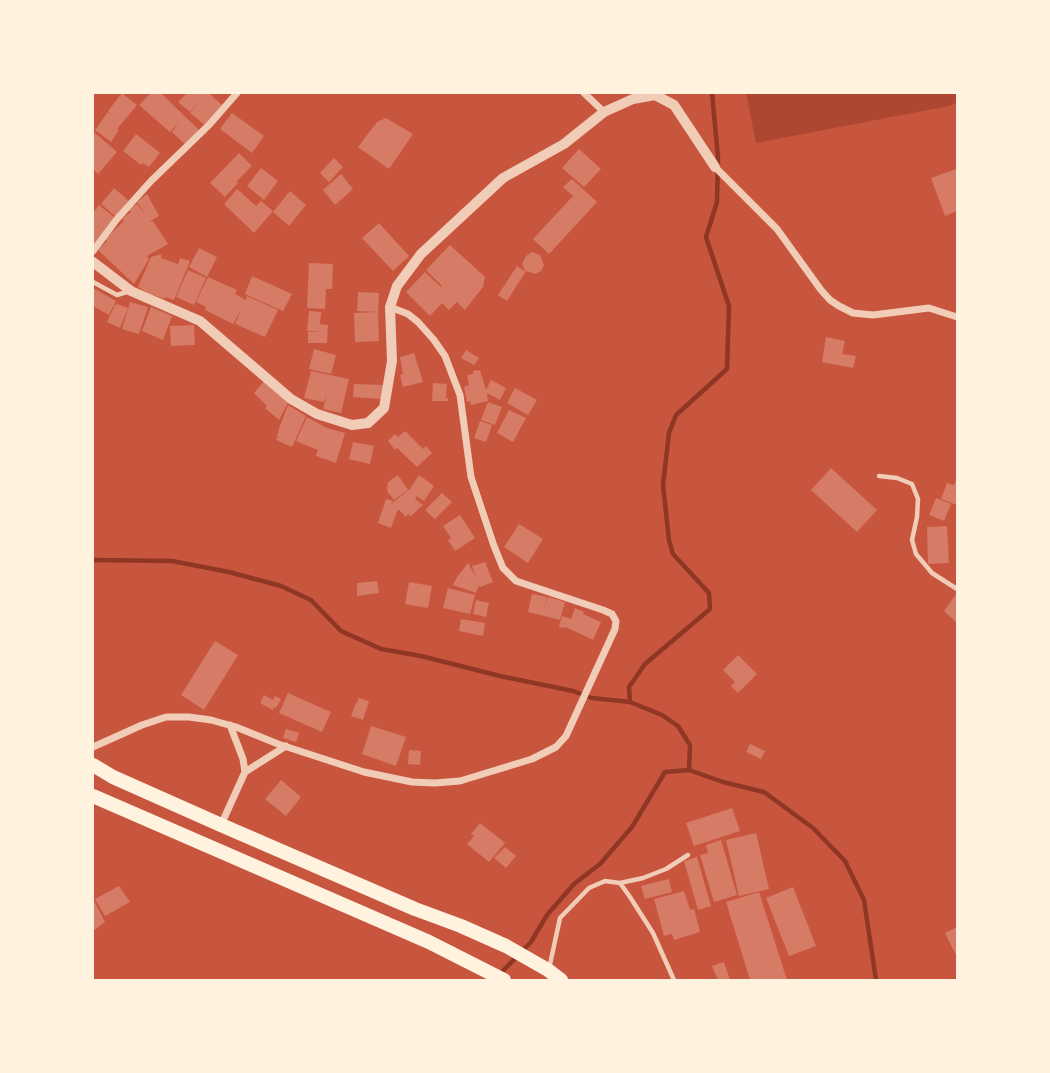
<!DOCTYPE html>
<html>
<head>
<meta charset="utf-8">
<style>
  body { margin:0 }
  #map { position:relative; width:1050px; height:1073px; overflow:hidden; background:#c8553d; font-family:"Varela Round",sans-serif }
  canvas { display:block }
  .frame { position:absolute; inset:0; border:94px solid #fff3e0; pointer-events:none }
</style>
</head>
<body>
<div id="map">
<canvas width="1050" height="1073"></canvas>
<div class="frame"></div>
</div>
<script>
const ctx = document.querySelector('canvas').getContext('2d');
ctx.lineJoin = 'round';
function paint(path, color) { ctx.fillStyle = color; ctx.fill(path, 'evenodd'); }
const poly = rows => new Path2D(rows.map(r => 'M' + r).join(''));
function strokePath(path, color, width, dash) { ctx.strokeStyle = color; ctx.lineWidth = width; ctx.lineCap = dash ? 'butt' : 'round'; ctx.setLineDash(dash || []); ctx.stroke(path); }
const green = poly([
  [746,93,957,93,957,102,949,106,756,143]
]);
const stream = poly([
  [93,560,172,561,229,572,281,586,311,600,341,631,381,649,421,656,500,676,573,691,592,698,630,702,662,715,678,726,690,745,689,770,723,782,764,792,813,828,845,861,864,900,876,980],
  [630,702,629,687,645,664,710,609,709,593,673,554,669,540,663,485,669,433,676,415,727,369,729,306,706,237,717,202,718,157,712,93],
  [499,975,531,942,547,915,574,884,600,864,632,827,665,772,689,770]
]);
const building = poly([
  [122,93,137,105,117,129,119,130,111,142,95,130,108,112,114,116,108,111],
  [151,93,161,93,199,130,186,145,172,132,180,122,170,132,139,105],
  [187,93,209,93,223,106,206,126,190,113,199,102,190,112,178,102],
  [232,113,264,136,252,153,220,129],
  [386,118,413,134,389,169,358,147,377,122],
  [95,133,117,152,98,174,93,169,93,136],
  [136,134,160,153,149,167,143,163,141,165,123,151],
  [579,149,601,169,584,187,562,168],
  [239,153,252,166,236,182,238,183,225,197,210,183],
  [334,158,343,167,329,182,320,173],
  [261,168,278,181,264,200,247,186],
  [956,169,957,211,945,216,931,178],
  [341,174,353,189,335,205,323,190],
  [572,179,597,202,549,254,533,239,573,196,563,187],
  [114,188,129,201,116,217,101,204],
  [237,189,256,206,261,201,273,211,254,233,224,204],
  [290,191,306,205,289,226,273,212],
  [147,194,159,216,149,222,153,221,168,244,147,256,149,259,134,284,98,250,107,241,105,239,124,221,122,219,131,212,129,210,137,204,147,217,137,202],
  [99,205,115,218,93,246,93,213],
  [379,223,409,256,393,271,362,238],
  [450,245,485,277,483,287,465,310,457,302,449,310,442,303,430,316,406,292,425,272,441,287,442,286,426,270],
  [199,248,217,257,207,277,189,267],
  [532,252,540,255,544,265,541,271,535,274,526,271,507,301,498,295,517,266,526,272,522,265,524,260,526,256],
  [162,254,161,258,178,264,180,258,190,261,174,300,165,297,165,299,148,293,138,287,151,257],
  [309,263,333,264,332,289,326,289,325,309,307,308],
  [188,270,206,278,194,305,176,297],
  [252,276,292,294,283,311,245,294],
  [208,277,237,290,235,294,246,300,247,296,278,310,265,337,235,324,241,310,233,324,205,310,206,307,196,302],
  [93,288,116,301,109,315,93,306],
  [358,292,379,293,378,312,357,311],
  [130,302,148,307,139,334,122,329],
  [117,304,128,308,120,328,107,322,115,305],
  [151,307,172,316,163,340,142,331],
  [309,311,321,312,320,324,328,325,327,343,308,343,308,332,321,332,307,331],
  [378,312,379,341,355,342,354,313],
  [194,325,195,345,171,346,170,326],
  [826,337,845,341,842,354,856,356,853,368,822,362],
  [314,349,336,355,331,374,309,369],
  [466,350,479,358,474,365,461,358],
  [414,353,423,382,403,387,400,375,403,374,400,357],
  [480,370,486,390,491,380,506,388,500,400,487,393,488,401,471,405,470,401,467,402,464,387,469,385,467,375,473,374,473,371],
  [311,371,349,379,341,413,323,409,327,394,324,402,304,398],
  [264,381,288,403,279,420,265,408,267,406,254,393],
  [433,383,447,384,446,398,448,398,448,401,432,401],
  [354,384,383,385,382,399,353,397],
  [515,388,537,400,528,415,507,403],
  [488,402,502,407,495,425,481,420],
  [288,405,306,416,292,447,276,440,278,436,276,436,279,432,278,431],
  [509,410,526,418,513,442,497,433],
  [307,417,327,428,345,433,336,463,316,456,318,450,296,441],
  [480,421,492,425,486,442,474,438],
  [405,431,423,449,426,446,432,453,417,467,397,448,395,450,388,441,395,434,398,437],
  [353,442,374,446,370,464,349,459],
  [831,468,877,510,857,532,811,490],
  [398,475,408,490,394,500,387,491,388,482],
  [419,475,434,486,424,501,417,496,415,499,423,505,411,516,408,514,406,517,398,509,391,528,378,523,386,499,393,501,391,504,410,489],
  [957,478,957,505,941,499,947,483,954,485],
  [442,493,452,502,435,519,425,510],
  [936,498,951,504,944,521,929,515],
  [460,515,475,538,455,551,448,540,451,538,443,526],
  [519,524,543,539,528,563,504,547],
  [947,526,949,563,928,564,927,527],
  [485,562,493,582,480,587,479,585,476,593,453,585,457,577,468,563,477,579,472,566],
  [377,581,379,593,357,596,357,583],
  [409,582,432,586,428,608,405,604],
  [448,588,475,595,470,614,443,608],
  [957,593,957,623,944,611],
  [532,594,547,597,544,609,548,597,565,602,560,620,528,612],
  [476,600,489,603,486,617,473,614],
  [575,608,584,612,583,614,601,622,593,640,566,627,563,628,559,627,562,616,571,619],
  [461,619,485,623,483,636,459,631],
  [215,641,238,655,204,710,181,695],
  [738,655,757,674,738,693,731,686,735,682,723,670],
  [288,693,331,712,322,732,279,713],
  [264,695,273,700,275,696,281,699,276,708,274,707,273,710,260,703],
  [359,698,369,701,363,720,351,716,356,703,357,703],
  [371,726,406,737,396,766,362,754],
  [286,729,299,733,296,742,283,738],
  [750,744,765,751,761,759,746,752],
  [409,750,421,751,420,765,408,764],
  [281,780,301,797,286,816,265,799],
  [732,808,740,831,694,846,686,823],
  [480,823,505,843,489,862,467,844,474,836,471,834],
  [756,833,769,889,739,896,726,840],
  [721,840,737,895,714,902,700,855,708,853,706,845],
  [505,847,516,856,506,868,494,858],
  [697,857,711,906,698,910,684,861],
  [669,879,672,892,645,899,641,886],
  [119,886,130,902,105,916,95,899],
  [793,887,816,946,789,956,766,898],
  [684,891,690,910,694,909,700,932,674,940,672,934,664,936,654,899],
  [759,892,787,980,750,980,726,902],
  [93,899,105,922,93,931],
  [957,927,957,957,945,933],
  [724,962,730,980,718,980,712,966]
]);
const service = poly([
  [93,282,117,295,130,291],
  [879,476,897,478,912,484,918,499,917,517,912,540,916,554,932,573,957,589],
  [620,883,643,878,666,869,688,855],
  [549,969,560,918,589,888,605,881,620,883,630,897,653,933,674,980]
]);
const minor = poly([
  [584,93,604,112],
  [715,167,777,229,821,290,830,300,839,306,853,313,873,315,929,308,957,317],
  [93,251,117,219,151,181,209,125,237,93],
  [93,747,142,725,166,717,189,717,211,720,236,727,278,744,364,772,412,782,435,783,460,781,532,759,556,747,566,736,615,629,616,621,612,614,603,610,516,581,503,568,494,546,471,477,460,395,445,356,434,340,418,322,408,314,390,307],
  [245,772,286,746],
  [221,825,245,772,243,759,230,725]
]);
const tertiary = poly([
  [93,262,131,291,200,321,291,399,317,414,352,425,368,423,384,408,392,361,390,307,397,286,421,254,503,178,564,144,604,112,633,99,655,95,674,105,715,167]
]);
const trunk = poly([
  [93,765,113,777,221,825,415,909,461,926,506,946,548,970,561,980],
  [93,796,429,942,504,980]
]);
paint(green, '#ae4732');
strokePath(stream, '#8f3625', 4.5);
paint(building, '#d67c66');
strokePath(service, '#f1ccb7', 4.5);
strokePath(minor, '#f1ccb7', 7);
strokePath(tertiary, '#f1ccb7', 10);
strokePath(trunk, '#fff3e0', 14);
</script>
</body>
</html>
